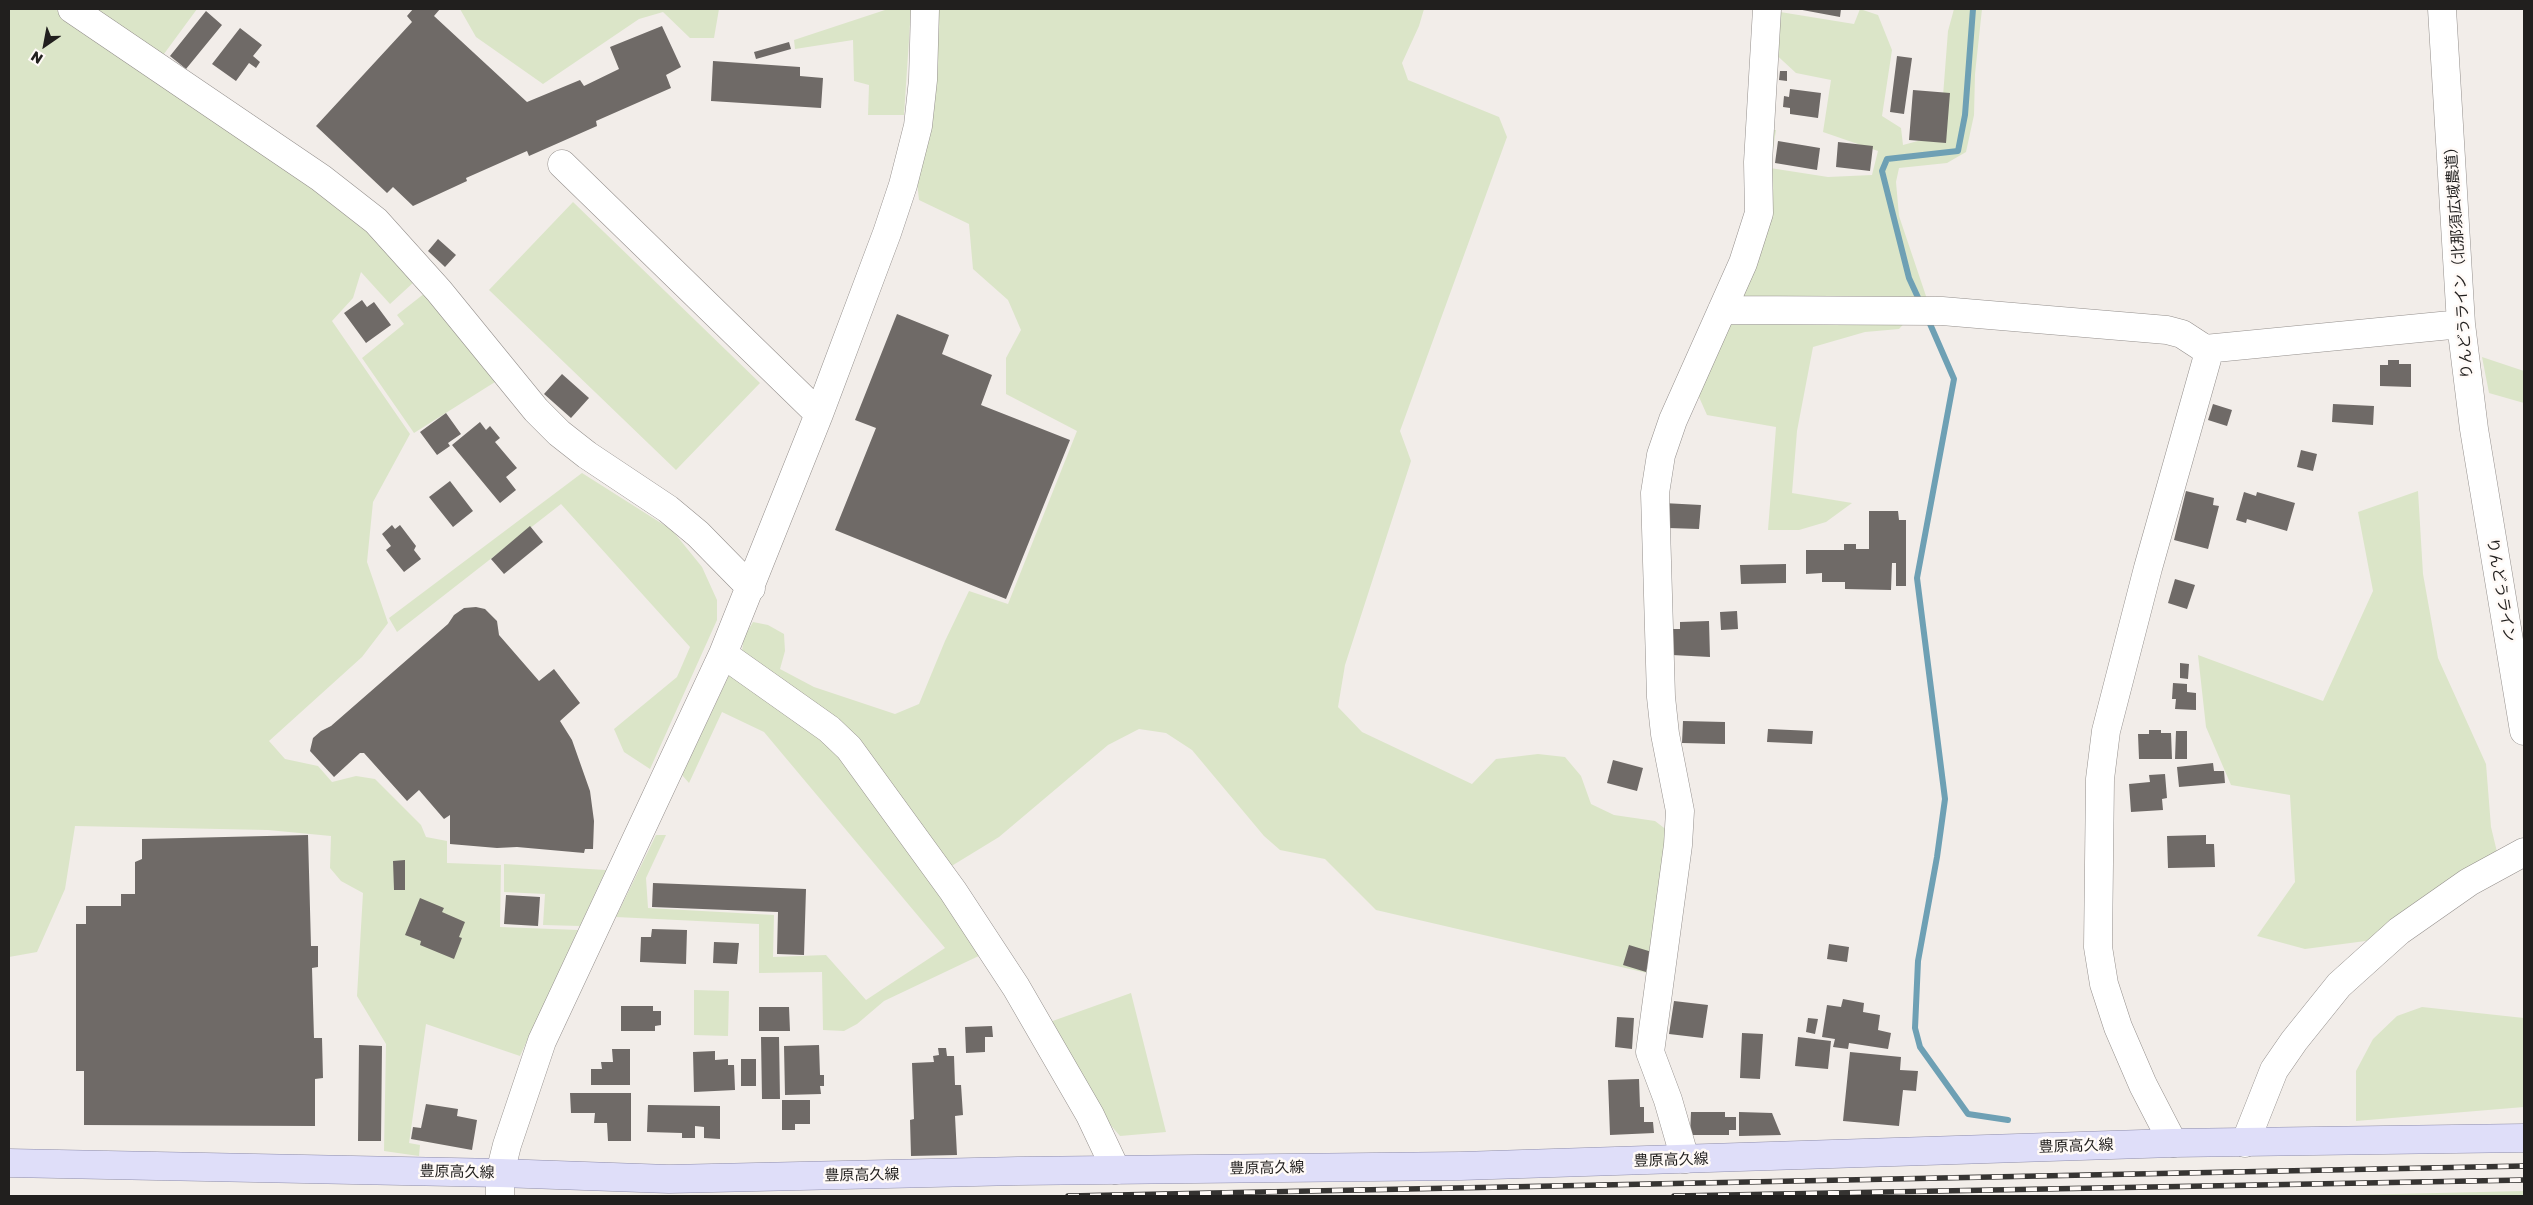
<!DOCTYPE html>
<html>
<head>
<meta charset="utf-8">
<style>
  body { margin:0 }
  #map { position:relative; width:2533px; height:1205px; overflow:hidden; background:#f2ede9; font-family:"Golos Text",sans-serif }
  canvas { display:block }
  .frame { position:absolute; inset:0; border:10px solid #211f1e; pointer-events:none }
  .north { position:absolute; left:20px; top:20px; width:50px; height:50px; -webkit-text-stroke:4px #fffaf7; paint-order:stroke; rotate:213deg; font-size:14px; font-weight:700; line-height:20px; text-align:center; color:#211f1e }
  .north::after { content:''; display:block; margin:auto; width:18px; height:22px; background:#211f1e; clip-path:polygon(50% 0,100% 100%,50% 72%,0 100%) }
</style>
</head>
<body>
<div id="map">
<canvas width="2533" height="1205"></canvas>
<div class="frame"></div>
<div class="north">N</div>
</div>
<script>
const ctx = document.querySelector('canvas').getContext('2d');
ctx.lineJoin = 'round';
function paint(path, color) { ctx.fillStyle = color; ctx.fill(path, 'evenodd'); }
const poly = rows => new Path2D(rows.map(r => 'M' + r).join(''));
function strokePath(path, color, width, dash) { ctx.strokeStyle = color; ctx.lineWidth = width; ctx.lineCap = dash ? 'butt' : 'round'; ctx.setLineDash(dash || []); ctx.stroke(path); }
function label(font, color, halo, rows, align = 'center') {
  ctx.font = font + ' "Golos Text","Noto Sans JP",sans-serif'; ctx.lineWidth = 5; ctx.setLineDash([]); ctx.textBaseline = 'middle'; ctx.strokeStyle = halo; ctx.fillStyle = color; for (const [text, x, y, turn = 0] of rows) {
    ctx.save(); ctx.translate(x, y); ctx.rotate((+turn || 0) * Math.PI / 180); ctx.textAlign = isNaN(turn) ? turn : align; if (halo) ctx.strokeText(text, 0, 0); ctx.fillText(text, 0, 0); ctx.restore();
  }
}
const green = poly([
  [9,9,55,9,121,58,278,162,362,225,414,282,390,304,361,272,353,298,332,321,410,434,373,502,367,562,388,623,362,657,269,741,285,759,318,766,332,782,356,776,375,779,421,825,426,837,447,841,447,863,501,865,500,927,578,930,520,1056,426,1024,409,1143,420,1145,419,1156,384,1151,386,1044,357,996,363,893,341,881,330,868,331,836,268,830,75,826,65,889,37,952,9,957],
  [96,9,197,9,161,58,93,12],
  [460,9,719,9,714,38,690,38,663,12,639,19,543,84,476,37],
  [888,9,911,9,904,115,868,115,869,85,854,81,853,40,795,49,794,40],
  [933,9,1424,9,1419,26,1402,63,1408,80,1499,117,1507,137,1400,431,1411,461,1345,665,1338,707,1362,732,1472,784,1496,759,1538,754,1565,757,1581,776,1591,804,1614,815,1655,821,1672,834,1647,973,1376,910,1325,859,1280,850,1264,836,1192,750,1166,733,1139,729,1108,745,999,837,945,870,881,773,816,703,741,657,744,637,753,622,768,625,784,634,785,651,780,669,814,687,895,714,919,704,945,641,969,591,1008,604,1077,431,1006,394,1006,358,1021,330,1008,300,973,269,969,224,919,200,916,173],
  [1860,9,1878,15,1892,50,1882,116,1901,128,1903,145,1940,135,1948,31,1954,9,1982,9,1975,74,1974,115,1966,152,1947,163,1899,168,1896,182,1899,216,1927,299,1899,329,1865,332,1813,347,1797,431,1792,493,1852,503,1826,522,1799,530,1768,530,1776,427,1707,415,1695,388,1723,332,1766,130,1776,130,1770,168,1828,177,1872,175,1878,151,1823,132,1831,80,1796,73,1770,49,1774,11,1854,24],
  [573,202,760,383,676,470,489,290],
  [425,293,495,382,414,433,362,358,404,324,397,315],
  [2482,357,2524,371,2524,403,2489,393],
  [582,473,672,530,702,567,717,600,717,620,650,769,624,752,614,729,677,677,690,647,561,504,397,632,389,618],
  [2418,491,2423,574,2438,658,2486,764,2491,827,2497,852,2373,940,2305,949,2257,936,2295,882,2290,795,2231,785,2206,727,2198,655,2323,701,2373,591,2358,512],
  [732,669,807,726,839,756,985,953,884,1001,857,1024,844,1031,823,1030,822,972,759,973,759,924,616,917,656,835,666,835,646,878,648,908,774,915,773,957,826,955,866,1000,945,948,764,732,722,712,689,783,682,775],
  [504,864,606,870,580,926,543,925,545,894,504,892],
  [694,990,729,991,728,1036,694,1035],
  [1131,993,1166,1132,1120,1136,1087,1098,1047,1023],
  [2422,1007,2524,1018,2524,1107,2356,1121,2356,1071,2373,1039,2397,1016],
  [2524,1191,2524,1196,2307,1196]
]);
const stream = poly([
  [1921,304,1909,278,1882,171,1887,159,1958,151,1965,115,1973,9],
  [1927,317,1954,379,1917,578,1945,799,1937,857,1918,961,1915,1028,1920,1047,1968,1114,2008,1120]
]);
const building = poly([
  [413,9,440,9,434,16,527,102,580,80,584,86,619,69,610,47,662,26,681,67,666,75,671,88,596,121,597,126,529,156,527,151,466,178,467,181,413,206,393,187,387,193,316,126,412,22,407,16],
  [1797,9,1841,9,1840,17],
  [206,11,222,25,186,69,170,56],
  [240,28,262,45,253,56,260,62,256,68,249,63,236,81,212,64],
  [789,42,791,49,756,59,754,52],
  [1897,56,1912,58,1904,114,1890,112],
  [713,61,800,67,800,76,823,78,821,108,711,101],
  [1780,71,1787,71,1787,81,1779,80],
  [1790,89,1821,93,1818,118,1790,114,1790,108,1783,107,1784,96,1789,97],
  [1913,90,1950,93,1946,143,1909,140],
  [1778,141,1820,148,1817,170,1775,163],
  [1838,142,1873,146,1870,171,1836,167],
  [438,239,456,255,445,267,428,251],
  [362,300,367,307,374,302,391,325,366,343,344,313],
  [897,314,949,335,942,354,992,375,981,405,1070,440,1006,599,835,530,876,428,855,420],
  [2388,360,2399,360,2399,364,2411,364,2411,387,2380,386,2380,365,2388,365],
  [562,374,589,398,571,418,544,394],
  [2213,404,2232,410,2227,426,2208,420],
  [2333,404,2374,406,2373,425,2332,422],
  [446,413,461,434,448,443,450,446,437,455,420,432],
  [480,422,486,430,490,426,500,438,495,442,517,468,506,477,516,490,500,503,452,445],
  [2301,450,2317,454,2313,471,2297,467],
  [450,481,473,511,453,527,429,497],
  [2186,491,2214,498,2213,505,2219,506,2208,549,2174,540],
  [2244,492,2256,496,2257,492,2295,503,2287,531,2247,519,2246,523,2236,520],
  [1663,503,1701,505,1699,529,1668,528],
  [1869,511,1898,511,1899,520,1906,520,1906,586,1896,586,1896,563,1892,563,1891,590,1845,589,1845,582,1822,582,1822,573,1806,574,1806,550,1844,550,1844,544,1856,544,1856,549,1869,549],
  [392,525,395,529,400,525,416,546,414,550,421,559,404,572,386,550,391,546,382,534],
  [530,526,543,542,504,574,491,559],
  [1786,564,1786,583,1741,584,1740,565],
  [2175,579,2195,585,2187,609,2168,603],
  [476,607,485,609,497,621,499,635,539,681,554,669,580,703,560,721,572,740,590,791,594,821,593,849,585,849,584,853,517,847,497,848,450,844,450,815,444,819,419,790,407,801,364,753,360,753,334,777,310,751,313,738,321,731,331,726,448,624,454,615,464,608],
  [1737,611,1738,629,1721,630,1720,612],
  [1709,621,1710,657,1672,655,1671,629,1680,629,1680,622],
  [2180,663,2189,664,2188,679,2180,678],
  [2173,683,2187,684,2187,692,2196,693,2196,710,2175,709,2176,699,2172,699],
  [1683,721,1725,722,1725,744,1682,743],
  [1768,729,1813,731,1812,744,1767,742],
  [2149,730,2161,730,2161,733,2171,733,2172,759,2139,759,2138,734,2149,734],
  [2176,731,2187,731,2187,759,2175,759],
  [1613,760,1643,768,1637,791,1607,783],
  [2213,763,2214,771,2224,771,2225,783,2179,787,2177,767],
  [2165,774,2167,798,2162,799,2163,810,2131,812,2129,784,2150,782,2149,775],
  [308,835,311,946,318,946,318,967,312,968,314,1038,322,1038,323,1078,315,1079,315,1126,84,1125,84,1071,76,1071,76,924,86,924,86,906,121,906,121,894,135,894,135,862,142,859,142,839],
  [2206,835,2206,844,2214,844,2215,867,2168,868,2167,836],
  [405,860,405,890,394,890,393,861],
  [653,883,806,889,804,955,777,954,778,912,652,907],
  [506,895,540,897,538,926,504,924],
  [420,898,444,908,442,912,465,922,459,937,462,938,454,959,420,945,421,941,405,935],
  [652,929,687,930,686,964,640,962,641,937,651,937],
  [714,942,739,943,737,964,713,963],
  [1829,944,1849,947,1847,962,1827,959],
  [1629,945,1652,952,1646,972,1623,965],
  [1843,999,1864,1003,1863,1012,1880,1015,1878,1030,1891,1033,1888,1049,1849,1043,1848,1049,1833,1047,1835,1039,1822,1037,1827,1005,1841,1007],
  [1674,1001,1708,1005,1703,1038,1669,1034],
  [621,1006,653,1006,653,1011,661,1011,661,1025,655,1026,655,1031,621,1031],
  [759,1007,789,1007,790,1031,759,1031],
  [1617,1017,1634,1018,1632,1049,1615,1047],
  [1808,1018,1818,1019,1815,1034,1806,1032],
  [992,1026,993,1037,985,1037,985,1052,966,1053,965,1027],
  [1742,1033,1763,1034,1760,1079,1740,1078],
  [761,1037,779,1037,780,1099,762,1099],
  [1798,1037,1831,1041,1828,1069,1795,1066],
  [359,1045,382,1046,381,1141,358,1141],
  [819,1045,820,1075,824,1075,824,1086,820,1086,821,1094,785,1095,784,1046],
  [938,1048,946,1048,947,1056,954,1056,955,1085,961,1085,963,1115,955,1116,957,1155,911,1156,910,1120,914,1119,912,1063,934,1062,933,1056,939,1055],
  [612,1049,630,1049,630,1085,591,1085,591,1069,602,1069,601,1062,613,1062],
  [715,1051,715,1060,728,1059,728,1065,734,1065,735,1090,694,1092,693,1052],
  [1850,1052,1901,1057,1900,1070,1918,1071,1916,1091,1903,1090,1899,1126,1843,1121],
  [741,1059,756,1059,756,1086,741,1086],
  [1639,1079,1640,1107,1644,1107,1644,1122,1653,1122,1654,1133,1610,1135,1608,1080],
  [570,1093,631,1093,631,1141,608,1141,607,1123,594,1123,595,1113,571,1113],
  [782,1100,810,1100,810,1124,795,1124,795,1130,782,1130],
  [426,1104,458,1109,457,1116,477,1120,472,1150,411,1139,413,1127,421,1128],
  [648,1105,720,1106,720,1139,704,1138,704,1127,695,1126,695,1138,682,1138,682,1133,647,1132],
  [1691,1112,1725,1112,1725,1117,1736,1117,1736,1130,1729,1130,1729,1135,1690,1135],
  [1739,1112,1772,1113,1781,1135,1739,1136]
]);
const minor = poly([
  [72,9,321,178,376,221,439,291,536,410,559,433,587,455,668,509,698,534,751,588],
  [2442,9,2461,324,2474,429,2524,731],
  [562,164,819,414],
  [1722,310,1942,311,2167,330,2182,334,2205,349,2207,359,2148,568,2106,731,2100,779,2098,947,2104,984,2118,1027,2143,1085,2173,1143],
  [2205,349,2461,324],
  [723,654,829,729,849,748,953,891,1016,987,1090,1115,1116,1170],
  [2245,1143,2274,1070,2294,1041,2339,985,2399,931,2469,882,2524,852],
  [1685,1159,1668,1100,1650,1052,1678,845,1680,811,1665,734,1661,697,1655,493,1661,455,1673,420,1743,263,1759,213,1758,162,1767,9],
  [500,1196,500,1173,507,1145,542,1041,723,654,819,414,887,233,903,185,918,126,923,80,925,9]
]);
const major = poly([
  [9,1163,500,1173,669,1179,1018,1171,1461,1166,2173,1143,2524,1138]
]);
const rail = poly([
  [1068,1196,2524,1166],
  [1674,1196,2524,1180]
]);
const streetNames = [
  ["りんどうライン（北那須広域農道）",2459,259,-94],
  ["りんどうライン",2501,590,80],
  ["豊原高久線",2076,1146,-2],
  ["豊原高久線",1671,1160,-2],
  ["豊原高久線",1267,1168,-1],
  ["豊原高久線",457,1172,1],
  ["豊原高久線",862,1175,-1]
];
paint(green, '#dbe5c8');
strokePath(stream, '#6ea0b4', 6);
paint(building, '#6f6a67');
strokePath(minor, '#948f8c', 29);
strokePath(major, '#8e8daa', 29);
strokePath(minor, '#fff', 28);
strokePath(major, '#dfdef9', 28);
strokePath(rail, '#363432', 5.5);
strokePath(rail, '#fffaf7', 4, [11]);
label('15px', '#211f1e', '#fffaf7', streetNames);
</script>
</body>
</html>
